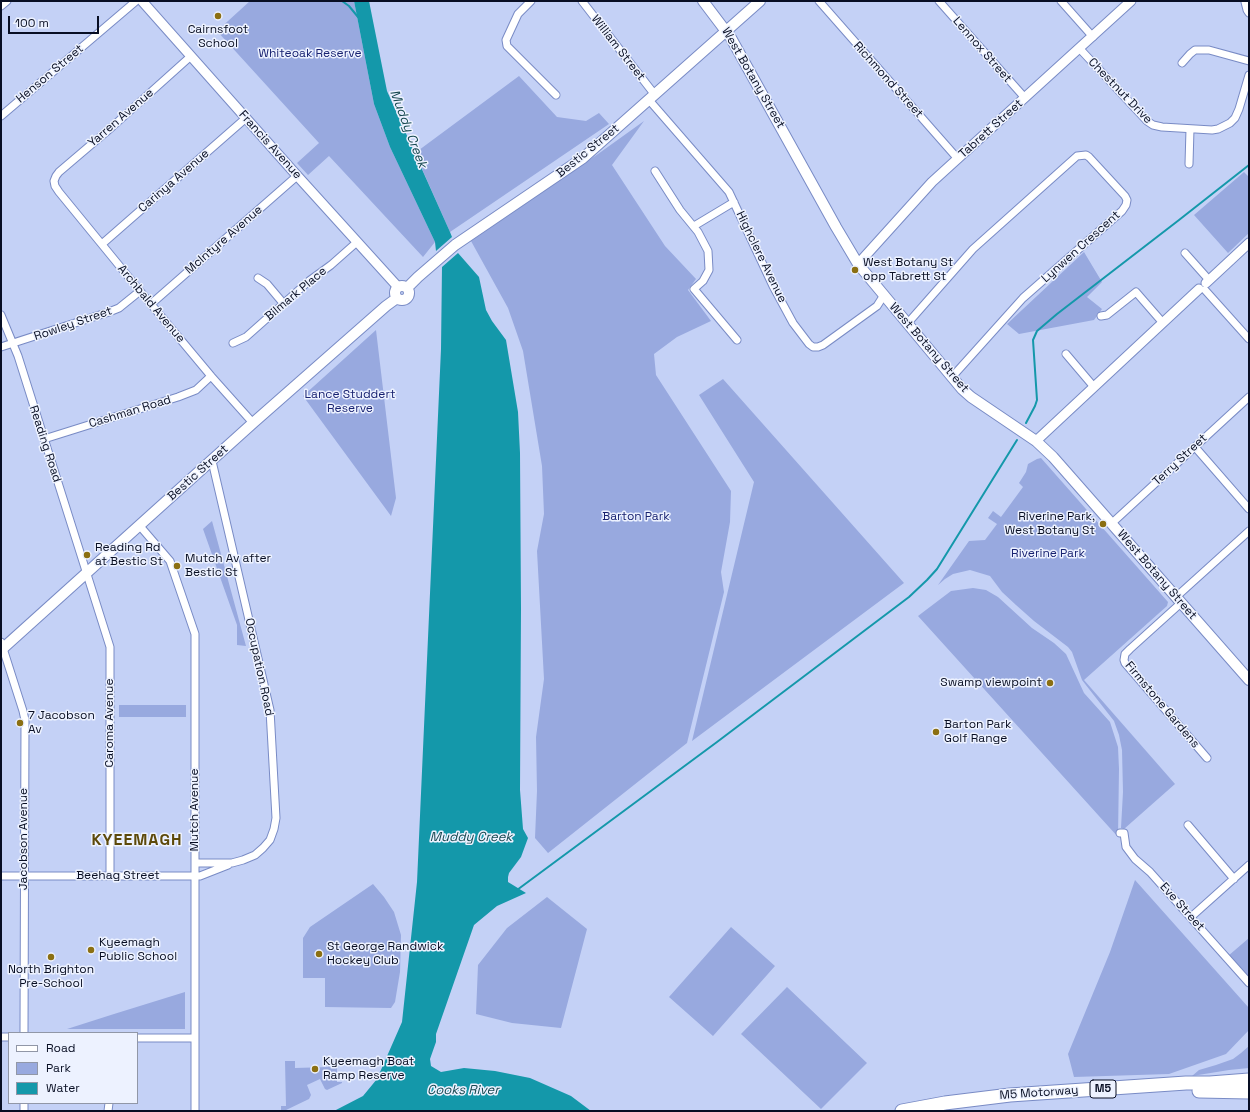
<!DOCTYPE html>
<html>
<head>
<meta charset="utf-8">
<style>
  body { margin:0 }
  #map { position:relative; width:1250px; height:1112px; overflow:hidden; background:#c4d1f6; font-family:"Space Grotesk",sans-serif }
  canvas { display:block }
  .frame { position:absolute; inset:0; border:2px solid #080e23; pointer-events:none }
  .legend { position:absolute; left:8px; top:1032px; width:130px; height:72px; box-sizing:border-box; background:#edf2ff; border:1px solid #9197a7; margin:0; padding:5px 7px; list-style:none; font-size:12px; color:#080e23 }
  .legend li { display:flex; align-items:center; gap:8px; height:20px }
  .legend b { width:20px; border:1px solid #9197a7 }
  .scale { position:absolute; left:8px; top:16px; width:91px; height:18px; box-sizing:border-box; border:2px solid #080e23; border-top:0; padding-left:5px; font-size:12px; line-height:14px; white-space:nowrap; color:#080e23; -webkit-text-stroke:3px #edf2ff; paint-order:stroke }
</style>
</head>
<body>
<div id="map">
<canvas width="1250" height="1112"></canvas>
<div class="frame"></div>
<ul class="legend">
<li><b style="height:5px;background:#fff"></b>Road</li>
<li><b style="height:11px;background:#98a9df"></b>Park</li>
<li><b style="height:11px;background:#1498aa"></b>Water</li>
</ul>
<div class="scale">100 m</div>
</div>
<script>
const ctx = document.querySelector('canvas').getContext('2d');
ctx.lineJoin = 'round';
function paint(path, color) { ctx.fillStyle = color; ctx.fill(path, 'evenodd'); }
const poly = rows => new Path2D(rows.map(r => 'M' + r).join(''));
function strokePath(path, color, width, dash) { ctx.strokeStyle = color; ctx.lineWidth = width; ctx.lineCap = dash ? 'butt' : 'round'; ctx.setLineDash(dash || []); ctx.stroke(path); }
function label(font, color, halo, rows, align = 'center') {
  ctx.font = font + ' "Space Grotesk",sans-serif'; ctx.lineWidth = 3; ctx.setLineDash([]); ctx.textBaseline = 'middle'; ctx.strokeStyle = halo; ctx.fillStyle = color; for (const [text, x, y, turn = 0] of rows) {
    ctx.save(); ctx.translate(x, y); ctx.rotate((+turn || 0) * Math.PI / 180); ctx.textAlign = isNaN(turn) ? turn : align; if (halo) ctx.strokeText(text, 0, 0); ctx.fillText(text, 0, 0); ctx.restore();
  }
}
const green = poly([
  [250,1,354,1,374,104,390,147,435,242,423,257,329,156,308,175,297,163,319,143,217,31],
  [519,76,557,117,586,121,599,113,609,124,450,232,415,153],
  [644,121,612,165,665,246,696,279,688,290,711,321,677,337,654,354,656,375,731,491,730,522,721,572,724,592,687,743,548,853,535,838,537,791,536,737,544,679,537,551,544,514,542,466,523,351,508,308,471,241,598,154],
  [1244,172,1249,177,1249,233,1228,253,1194,215],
  [1084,252,1102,282,1087,297,1102,309,1094,320,1019,334,1007,324],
  [376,330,396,498,391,516,303,396],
  [723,379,904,583,692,741,754,482,699,395],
  [1041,458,1168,602,1167,606,1084,680,1175,784,1124,829,1121,828,1123,792,1122,750,1119,735,1114,721,1082,680,1072,652,1068,647,1034,621,1016,605,1002,592,990,576,970,570,953,574,945,579,938,585,969,541,985,540,997,524,988,518,993,511,1001,517,1023,487,1019,483,1026,472,1028,464,1037,459],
  [212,521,246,646,237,645,237,625,203,529],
  [973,588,986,590,998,597,1032,628,1054,643,1066,654,1084,693,1110,722,1118,747,1119,769,1118,837,918,616,951,591],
  [119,705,186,705,186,717,119,717],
  [1135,880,1249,1008,1249,1030,1226,1054,1169,1074,1074,1077,1068,1054,1110,952],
  [373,884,384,897,394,912,401,935,400,972,395,1002,391,1008,325,1007,325,978,303,978,303,938,310,927],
  [547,897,587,929,561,1028,512,1023,476,1014,478,965,507,928],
  [731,927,775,966,713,1036,669,997],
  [1249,938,1249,978,1228,956],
  [787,987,867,1063,821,1109,741,1034],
  [185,992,185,1029,67,1029,114,1014],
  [1249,1046,1249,1068,1229,1070,1192,1076,1199,1070,1216,1065,1233,1059,1241,1053],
  [337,1060,337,1082,342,1082,342,1083,327,1090,325,1089,320,1079,307,1085,311,1095,309,1099,284,1111,281,1111,281,1106,286,1106,285,1061,295,1061,295,1068,328,1067,328,1061]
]);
const water = poly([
  [354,1,369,1,387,91,450,232,452,237,436,251,435,242,390,147,374,104],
  [458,253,479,277,486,310,492,321,506,340,518,412,520,453,521,609,520,790,523,829,528,838,521,857,509,873,508,877,508,882,526,893,497,906,474,925,436,1034,436,1042,430,1059,431,1066,441,1072,464,1068,495,1071,530,1078,571,1096,591,1111,334,1111,363,1096,377,1079,402,1022,417,882,441,349,442,267]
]);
const stream = poly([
  [342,1,349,6,358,17],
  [1026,423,1035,406,1037,400,1033,340,1037,331,1057,314,1179,220,1249,165],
  [517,890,717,742,909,597,927,580,937,569,1017,440]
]);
const minor = poly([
  [531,1,518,14,506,40,507,46,556,95],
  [582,1,655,95],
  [819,1,958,159],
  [939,1,1025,98],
  [1061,1,1093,37],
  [1245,2,1247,10,1249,13],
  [1,6,7,1],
  [1080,49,1147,121,1153,125,1162,127,1212,130,1218,129,1230,123,1235,118,1239,109,1249,75],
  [191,56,113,126,59,172,56,176,54,181,55,186,59,192,140,291,211,376,253,423],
  [1182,63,1190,54,1195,50,1209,50,1249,61],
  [649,100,729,192,773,286,793,323,809,344,813,347,818,347,823,345,877,306,884,295],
  [1,116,136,1],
  [1189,164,1190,129],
  [655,171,680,210,698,232,708,251,709,270,703,281,694,289,737,340],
  [694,226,734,202],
  [102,244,246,118],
  [1185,253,1209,280],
  [258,278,267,284,283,303],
  [1205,290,1249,339],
  [151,304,297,176],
  [1,315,18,356,110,647,110,876],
  [1101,316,1107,315,1136,292,1163,323],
  [907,324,973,249,1077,156,1086,155,1089,157,1125,196,1127,200,1126,205,1122,211,1023,298,952,377],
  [233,343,246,337,309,281,331,265,357,242],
  [1,347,109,312,119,308,140,291],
  [1066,354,1094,387],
  [44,439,178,397,196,390,211,376],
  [1195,447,1249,509],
  [1111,524,1249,397],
  [139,525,170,561,195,634,195,1111],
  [1176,597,1249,531],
  [1181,603,1130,649,1125,654,1124,660,1125,663,1207,758],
  [1,642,23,711,25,720,24,1033],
  [1188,825,1234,879],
  [1120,833,1124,833,1126,847,1135,859,1150,872,1249,983],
  [195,863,232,863,243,860,255,855,263,848,270,840,274,829,276,818,270,710,212,461],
  [1,876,200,876,228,865],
  [1191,917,1249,865],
  [1,1037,9,1037],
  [137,1038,194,1038],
  [24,1111,24,1103],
  [108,1111,109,1103]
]);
const tertiary = poly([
  [142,1,292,170,398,287],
  [858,264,932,182,1131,1],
  [1206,283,1249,243],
  [1036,441,1199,289]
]);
const secondary = poly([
  [703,1,731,38,836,227,858,264,962,389,971,397,1036,441,1053,457,1249,680],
  '395 293a7 7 0 1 1 14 0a7 7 0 1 1-14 0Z',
  [407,288,418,277,455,245,583,158,760,1],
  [1,650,253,423,386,306,397,298]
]);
const motorway = poly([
  [1199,1091,1249,1092],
  [902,1111,945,1103,1010,1095,1186,1083,1210,1083,1249,1080]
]);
const markers = [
  [218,16,4,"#8b6f12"],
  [855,270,4,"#8b6f12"],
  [1103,524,4,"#8b6f12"],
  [87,555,4,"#8b6f12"],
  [177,566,4,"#8b6f12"],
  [1050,683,4,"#8b6f12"],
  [20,723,4,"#8b6f12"],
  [936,732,4,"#8b6f12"],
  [91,950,4,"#8b6f12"],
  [319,954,4,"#8b6f12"],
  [51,957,4,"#8b6f12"],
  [315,1069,4,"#8b6f12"]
];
const shields = [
  [1103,1089,26]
];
const shieldNames = [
  ["M5",1103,1089]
];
const poiNames = [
  ["Cairnsfoot",218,30,"center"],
  ["School",218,44,"center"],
  ["West Botany St",863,263],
  ["opp Tabrett St",863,277],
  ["Riverine Park,",1095,517,"right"],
  ["West Botany St",1095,531,"right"],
  ["Reading Rd",95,548],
  ["at Bestic St",95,562],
  ["Mutch Av after",185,559],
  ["Bestic St",185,573],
  ["Swamp viewpoint",1042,683,"right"],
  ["7 Jacobson",28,716],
  ["Av",28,730],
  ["Barton Park",944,725],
  ["Golf Range",944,739],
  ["Kyeemagh",99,943],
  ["Public School",99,957],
  ["St George Randwick",327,947],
  ["Hockey Club",327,961],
  ["North Brighton",51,970,"center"],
  ["Pre-School",51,984,"center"],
  ["Kyeemagh Boat",323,1062],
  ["Ramp Reserve",323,1076]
];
const streetNames = [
  ["William Street",618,48,52],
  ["Lennox Street",982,50,49],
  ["Henson Street",50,74,-40],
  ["West Botany Street",753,78,60],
  ["Richmond Street",888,80,48],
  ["Chestnut Drive",1120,91,46],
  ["Yarren Avenue",121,118,-41],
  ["Tabrett Street",991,129,-42],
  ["Francis Avenue",270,145,48],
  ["Bestic Street",588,151,-39],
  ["Carinya Avenue",174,181,-41],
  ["McIntyre Avenue",224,240,-41],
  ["Lynwen Crescent",1081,247,-42],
  ["Highclere Avenue",761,257,64],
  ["Bilmark Place",296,294,-40],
  ["Archbald Avenue",151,304,50],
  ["Rowley Street",73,324,-19],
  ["West Botany Street",929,348,49],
  ["Cashman Road",130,412,-17],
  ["Reading Road",45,444,72],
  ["Terry Street",1180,460,-43],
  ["Bestic Street",198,473,-42],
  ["West Botany Street",1157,575,49],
  ["Occupation Road",259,667,78],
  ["Firmstone Gardens",1162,705,50],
  ["Caroma Avenue",110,723,-90],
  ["Mutch Avenue",195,810,-90],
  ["Jacobson Avenue",24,839,-90],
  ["Beehag Street",118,876],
  ["Eve Street",1182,907,48],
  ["M5 Motorway",1039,1093,-4]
];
const parkNames = [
  ["Whiteoak Reserve",310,54],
  ["Lance Studdert",350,395],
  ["Reserve",350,409],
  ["Barton Park",636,517],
  ["Riverine Park",1048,554]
];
const waterNames = [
  ["Muddy Creek",408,129,69],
  ["Muddy Creek",471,837],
  ["Cooks River",463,1090]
];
const districtNames = [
  ["KYEEMAGH",137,841]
];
paint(green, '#98a9df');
paint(water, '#1498aa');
strokePath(stream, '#1498aa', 2);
strokePath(minor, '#798bc5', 9);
strokePath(tertiary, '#798bc5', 11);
strokePath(secondary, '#798bc5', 12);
strokePath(motorway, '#798bc5', 15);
strokePath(minor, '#fff', 7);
strokePath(tertiary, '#fff', 9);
strokePath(secondary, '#fff', 10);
strokePath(motorway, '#fff', 13);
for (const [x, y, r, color] of markers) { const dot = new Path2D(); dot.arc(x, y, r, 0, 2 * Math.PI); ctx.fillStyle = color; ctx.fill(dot); strokePath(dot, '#edf2ff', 1.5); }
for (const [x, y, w] of shields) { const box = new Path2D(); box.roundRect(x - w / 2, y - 9, w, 18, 3); ctx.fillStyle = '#edf2ff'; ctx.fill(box); strokePath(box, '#080e23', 1); }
label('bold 11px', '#080e23', null, shieldNames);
label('12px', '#080e23', '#edf2ff', poiNames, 'left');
label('12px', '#080e23', '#edf2ff', streetNames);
label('12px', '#182271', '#edf2ff', parkNames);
label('italic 13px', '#164850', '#edf2ff', waterNames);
ctx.letterSpacing = '1px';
label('bold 16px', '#5d490a', '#edf2ff', districtNames);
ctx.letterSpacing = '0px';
</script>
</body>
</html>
